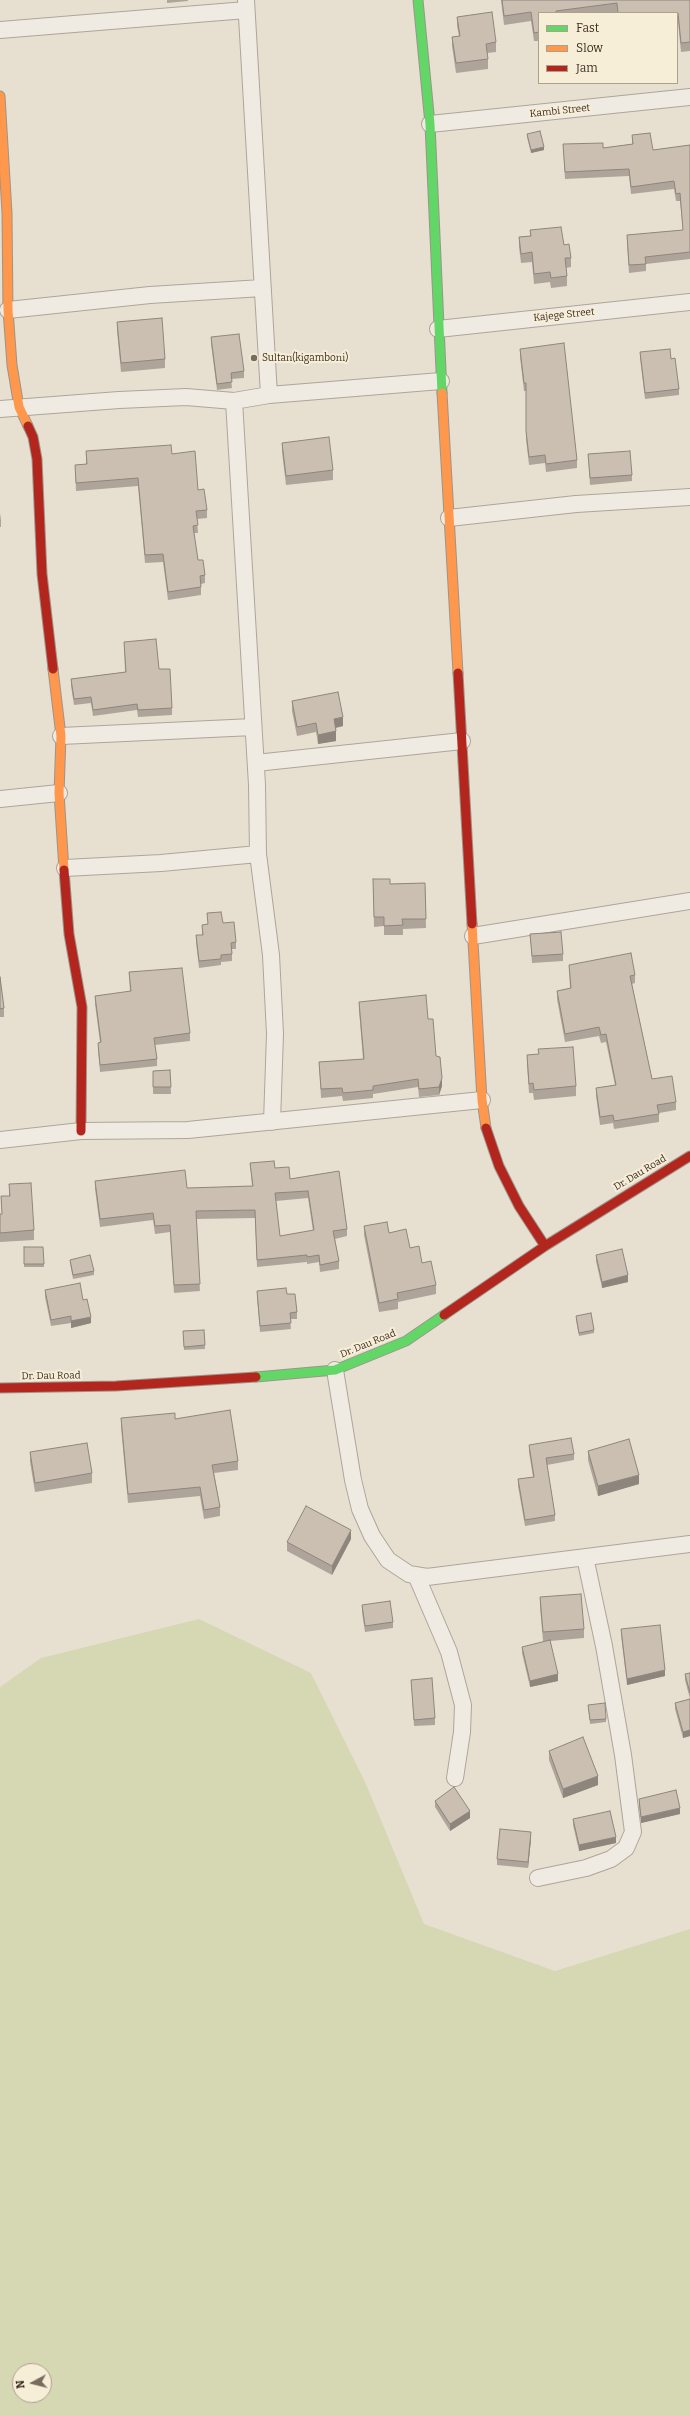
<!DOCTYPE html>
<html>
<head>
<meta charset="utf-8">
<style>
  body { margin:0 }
  #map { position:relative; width:690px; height:2415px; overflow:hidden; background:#e7e0d1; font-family:Bitter,serif }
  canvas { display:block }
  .legend { position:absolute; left:538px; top:12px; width:140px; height:72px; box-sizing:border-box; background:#f7eed8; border:1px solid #ada18e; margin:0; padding:5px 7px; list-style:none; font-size:12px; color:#3d2e20 }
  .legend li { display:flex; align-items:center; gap:8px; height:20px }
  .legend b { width:20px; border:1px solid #ada18e }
  .north { position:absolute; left:12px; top:2363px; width:40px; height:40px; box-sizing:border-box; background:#f7eed8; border:1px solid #ada18e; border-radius:50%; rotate:263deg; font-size:11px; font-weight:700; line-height:16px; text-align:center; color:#3d2e20 }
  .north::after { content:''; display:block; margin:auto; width:14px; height:18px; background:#786c5e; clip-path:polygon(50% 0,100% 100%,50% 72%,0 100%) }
</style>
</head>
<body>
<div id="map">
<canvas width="690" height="2415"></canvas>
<ul class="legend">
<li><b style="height:5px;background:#63d668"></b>Fast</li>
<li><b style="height:5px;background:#ff974d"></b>Slow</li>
<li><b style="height:5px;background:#b3261e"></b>Jam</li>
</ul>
<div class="north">N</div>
</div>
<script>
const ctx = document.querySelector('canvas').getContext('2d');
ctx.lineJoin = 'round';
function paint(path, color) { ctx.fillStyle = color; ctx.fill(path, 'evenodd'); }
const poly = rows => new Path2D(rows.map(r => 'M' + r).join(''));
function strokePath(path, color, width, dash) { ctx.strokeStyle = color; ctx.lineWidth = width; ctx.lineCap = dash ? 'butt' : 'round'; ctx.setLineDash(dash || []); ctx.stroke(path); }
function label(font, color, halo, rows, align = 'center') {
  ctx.font = font + ' Bitter,serif'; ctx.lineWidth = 4; ctx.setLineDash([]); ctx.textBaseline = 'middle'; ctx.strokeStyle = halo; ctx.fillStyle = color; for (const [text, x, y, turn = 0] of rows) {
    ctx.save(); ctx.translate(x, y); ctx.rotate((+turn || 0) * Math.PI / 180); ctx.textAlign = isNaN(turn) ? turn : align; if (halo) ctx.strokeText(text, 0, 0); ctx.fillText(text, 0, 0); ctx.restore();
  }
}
const green = poly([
  [199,1619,311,1673,366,1784,424,1924,555,1971,690,1929,690,2415,0,2415,0,1687,41,1658],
  [20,2371,44,2371,44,2395,20,2395]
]);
const street = poly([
  [246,0,269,395],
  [0,30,246,10],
  [430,124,690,97],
  [8,310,150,295,262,288],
  [438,329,690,302],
  [234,401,257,785,258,854,271,955,275,1034,272,1122],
  [0,409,119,400,186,397,234,401,269,395,441,381],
  [449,518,576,504,690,497],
  [61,736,253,727],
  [256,763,462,741],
  [0,799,59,793],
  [65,868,161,863,258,854],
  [473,936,690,901],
  [0,1140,81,1131,188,1130,482,1100],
  [335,1370,353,1480,360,1509,372,1536,388,1560,409,1574,427,1577,690,1544],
  [416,1575,449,1652,463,1705,462,1732,455,1778],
  [538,1878,586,1868,611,1859,626,1848,633,1832,623,1755,604,1646,585,1557]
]);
const fast = poly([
  [418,0,430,124,442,393],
  [256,1377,335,1370,406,1341,444,1315]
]);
const slow = poly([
  [0,96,7,213,8,310,12,365,19,407,28,426],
  [442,393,458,673],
  [53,669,61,736,59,793,64,870],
  [472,924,482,1100,486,1128]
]);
const jam = poly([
  [28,426,33,437,37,459,42,574,53,669],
  [458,673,472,924],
  [64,870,69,934,82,1007,81,1131],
  [486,1128,499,1166,519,1206,545,1246],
  [444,1315,545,1246,690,1156],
  [0,1388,116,1386,256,1377]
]);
const wall = poly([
  [167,0,188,0,188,1,167,3],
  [501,0,690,0,690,51,681,52,678,22,677,22,677,13,617,13,617,12,610,13,539,13,539,41,534,41,531,21,504,25],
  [457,17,496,42,496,52,487,53,488,59,488,69,456,73,452,46,452,37,459,36,457,26],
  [527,134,544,150,531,153,527,137],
  [632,135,653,150,690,145,690,259,646,264,646,271,629,273,627,243,627,235,683,230,680,201,676,201,674,189,631,194,629,176,565,179,563,144,603,148,632,144],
  [530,230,564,245,571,258,571,267,566,268,567,276,567,286,551,288,550,282,534,284,532,262,521,263,519,247,519,237,530,236],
  [117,322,165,359,165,368,121,372,117,331],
  [211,337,244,371,244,378,231,379,232,388,217,390,211,344],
  [520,349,577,460,577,468,546,472,545,463,529,465,526,439,526,391,524,391,520,357],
  [640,352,671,359,679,389,679,395,645,399,640,358],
  [282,443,333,470,333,480,286,485,282,452],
  [86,451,172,454,198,490,207,510,207,518,197,519,198,533,194,533,198,560,205,575,205,583,201,584,201,595,168,600,163,562,145,563,138,486,76,491,75,465,86,464],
  [588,454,632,475,632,481,590,485],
  [0,513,1,520,1,527,0,527],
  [124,642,159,669,172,708,172,715,138,717,137,710,93,716,91,703,74,705,71,686,71,679,125,672],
  [292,701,343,726,336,728,336,741,318,744,316,732,297,736,292,711],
  [373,879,390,884,425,883,426,928,403,929,403,935,384,935,384,926,374,927],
  [207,913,223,923,236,942,236,949,232,949,232,961,221,962,221,965,199,968,196,942,196,935,202,935,202,925,208,924],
  [530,934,563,954,563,961,532,963],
  [569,965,635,975,635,983,632,984,652,1079,676,1102,676,1110,659,1113,659,1122,614,1129,613,1123,600,1125,596,1096,596,1088,615,1085,606,1042,601,1043,599,1036,565,1042,557,999,557,991,570,988],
  [129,972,190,1033,190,1041,155,1045,157,1059,157,1066,100,1072,98,1050,98,1043,100,1042,95,1004,95,996,130,992],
  [0,977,4,1008,4,1017,0,1017],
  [359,1002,428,1019,442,1086,439,1095,419,1097,418,1087,373,1094,373,1098,343,1101,342,1096,321,1098,319,1062,363,1059,359,1010],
  [527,1055,576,1086,576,1096,534,1100,533,1093,529,1093,527,1064],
  [170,1070,171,1094,153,1094,153,1071],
  [250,1163,275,1168,290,1179,339,1171,347,1229,347,1236,335,1239,339,1261,339,1269,320,1272,319,1262,307,1264,307,1262,257,1267,255,1218,196,1219,200,1291,174,1293,170,1232,155,1234,153,1220,100,1227,95,1189,95,1181,187,1188,252,1186],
  [308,1198,313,1231,280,1236,276,1201],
  [9,1184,34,1230,34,1240,0,1242,0,1214,2,1214,1,1196,9,1196],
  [364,1226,389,1233,410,1248,422,1263,436,1285,436,1294,398,1302,398,1309,379,1312,364,1235],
  [24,1247,44,1264,44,1267,24,1267],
  [596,1255,628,1282,602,1288,596,1261],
  [70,1260,94,1271,94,1275,73,1279,70,1263],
  [45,1290,83,1300,91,1323,71,1328,71,1323,51,1326,45,1297],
  [257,1291,287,1294,297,1312,297,1319,290,1319,291,1329,260,1332,257,1297],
  [576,1316,594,1330,594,1333,579,1336,576,1320],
  [204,1330,205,1349,184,1350,183,1331],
  [121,1418,175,1419,238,1461,238,1470,214,1473,220,1507,220,1516,204,1519,200,1496,128,1503,121,1427],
  [529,1445,574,1454,574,1460,547,1465,555,1515,555,1521,525,1526,518,1486,518,1479,533,1477,529,1452],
  [588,1451,639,1484,598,1496,588,1460],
  [30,1452,92,1473,92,1483,35,1492,30,1462],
  [351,1539,332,1575,287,1551,287,1542],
  [540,1597,584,1629,584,1638,550,1641,558,1681,530,1687,522,1653,522,1647,547,1641,543,1641,540,1607],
  [362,1605,393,1622,393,1628,365,1632,362,1612],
  [621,1629,665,1676,627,1685,621,1635],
  [690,1673,690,1699,685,1680,685,1674],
  [411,1680,435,1718,435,1725,414,1726],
  [690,1699,690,1736,683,1738,675,1709,675,1703],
  [588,1705,606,1719,606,1722,590,1724],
  [549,1751,598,1785,563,1798,549,1760],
  [639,1799,680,1814,641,1823,639,1806],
  [435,1801,470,1818,450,1831,435,1807],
  [573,1819,616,1843,579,1851,573,1825],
  [531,1839,528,1868,497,1865,497,1859]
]);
const shadedWall = poly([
  [544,147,544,150,531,153,531,150],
  [343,717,343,726,334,728,334,719],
  [336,731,336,741,318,744,318,735],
  [442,1078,442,1086,439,1095,439,1087],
  [628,1275,628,1282,602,1288,602,1282],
  [91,1317,91,1323,71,1328,71,1321],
  [639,1475,639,1484,598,1496,598,1486],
  [351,1530,351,1539,332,1575,332,1566],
  [665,1670,665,1676,627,1685,627,1679],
  [558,1674,558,1681,530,1687,530,1681],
  [690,1730,690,1736,683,1738,683,1732],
  [598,1776,598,1785,563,1798,563,1789],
  [680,1808,680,1814,641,1823,641,1817],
  [470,1811,470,1818,450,1831,450,1824],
  [531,1832,531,1839,528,1868,528,1862],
  [616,1837,616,1843,579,1851,579,1845]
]);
const building = poly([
  [502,0,690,0,690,42,681,43,678,13,677,14,677,13,618,13,617,3,556,11,556,13,539,13,539,32,534,33,531,12,504,16,502,0],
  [492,12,496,42,486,44,488,59,456,63,452,37,460,36,457,17,492,12],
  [540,131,544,147,531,150,527,134,540,131],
  [650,133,653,150,690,145,690,252,645,257,646,264,629,265,627,235,683,230,680,193,676,194,674,181,631,187,629,169,565,172,563,144,603,143,603,148,633,144,632,135,650,133],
  [561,227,564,245,569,244,571,258,565,258,567,276,551,278,550,272,534,274,532,252,521,254,519,237,531,236,530,230,561,227],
  [162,318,165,359,121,363,117,322,162,318],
  [239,334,244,371,231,373,232,382,217,384,211,337,239,334],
  [564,343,577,460,546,464,545,455,529,457,526,431,526,383,524,383,520,349,564,343],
  [670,349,671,359,675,358,679,389,645,393,640,352,670,349],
  [329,437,333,470,286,476,282,443,329,437],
  [171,445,172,454,195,451,198,490,204,489,207,510,196,511,198,525,193,526,198,560,203,560,205,575,200,576,201,587,168,592,163,554,145,555,138,478,76,483,75,465,87,464,86,451,171,445],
  [630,451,632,475,590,478,588,454,630,451],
  [156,639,159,669,170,669,172,708,138,710,137,704,93,710,91,697,74,699,71,679,126,672,124,642,156,639],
  [338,692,343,717,334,719,336,731,318,735,316,723,297,727,292,701,338,692],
  [373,879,390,879,390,884,425,883,426,919,402,919,403,925,384,926,384,917,374,917,373,879],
  [221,912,223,923,234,922,236,942,231,943,232,954,221,955,221,959,199,961,196,935,203,935,202,925,208,924,207,913,221,912],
  [561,932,563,954,532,956,530,934,561,932],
  [631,953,635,975,630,976,652,1079,672,1076,676,1102,657,1105,659,1114,614,1121,613,1115,600,1117,596,1088,616,1085,606,1034,601,1035,599,1027,565,1034,557,991,571,988,569,965,631,953],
  [182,968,190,1033,154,1038,157,1059,100,1065,98,1043,101,1042,95,996,131,991,129,972,182,968],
  [0,977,4,1008,0,1009,0,977],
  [426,995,428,1019,433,1019,436,1056,440,1057,442,1078,439,1087,419,1089,418,1079,373,1086,373,1090,343,1093,342,1088,321,1089,319,1062,364,1059,359,1002,426,995],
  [573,1047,576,1086,534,1090,533,1083,529,1084,527,1055,539,1054,538,1049,573,1047],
  [170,1070,171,1087,153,1087,153,1071,170,1070],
  [274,1161,275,1168,289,1167,290,1179,339,1171,347,1229,333,1231,339,1261,320,1265,319,1255,307,1257,307,1255,257,1260,255,1210,196,1211,200,1284,174,1285,170,1225,155,1226,153,1213,100,1219,95,1181,185,1170,187,1188,253,1186,250,1163,274,1161],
  [308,1191,314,1230,280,1236,275,1193,308,1191],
  [31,1183,34,1230,0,1233,0,1214,2,1214,1,1196,10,1196,9,1184,31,1183],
  [387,1222,389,1233,406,1229,410,1248,419,1246,422,1263,431,1261,436,1285,397,1293,398,1299,379,1303,364,1226,387,1222],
  [24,1247,43,1247,44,1264,24,1264,24,1247],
  [622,1249,628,1275,602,1282,596,1255,622,1249],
  [90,1255,94,1271,73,1275,70,1260,90,1255],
  [80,1283,83,1300,87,1299,91,1317,71,1321,71,1316,51,1320,45,1290,80,1283],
  [286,1288,287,1294,295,1294,297,1312,290,1313,291,1323,260,1326,257,1291,286,1288],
  [591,1313,594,1330,579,1333,576,1316,591,1313],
  [204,1330,205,1345,184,1347,183,1331,204,1330],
  [230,1410,238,1461,212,1465,220,1507,204,1510,200,1487,128,1494,121,1418,175,1413,175,1419,230,1410],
  [571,1438,574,1454,546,1458,555,1515,525,1520,518,1479,534,1477,529,1445,571,1438],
  [629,1439,639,1475,598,1486,588,1451,629,1439],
  [87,1443,92,1473,35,1483,30,1452,87,1443],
  [306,1506,351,1530,332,1566,287,1542,306,1506],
  [581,1594,584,1629,543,1632,540,1597,581,1594],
  [390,1601,393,1622,365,1626,362,1605,390,1601],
  [660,1625,665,1670,627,1679,621,1629,660,1625],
  [550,1640,558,1674,530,1681,522,1647,550,1640],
  [690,1673,690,1693,685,1674,690,1673],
  [432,1678,435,1718,414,1720,411,1680,432,1678],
  [690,1699,690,1730,683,1732,675,1703,690,1699],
  [605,1703,606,1719,590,1720,588,1705,605,1703],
  [583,1737,598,1776,563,1789,549,1751,583,1737],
  [454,1787,470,1811,450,1824,435,1801,454,1787],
  [676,1790,680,1808,641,1817,639,1799,676,1790],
  [610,1811,616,1837,579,1845,573,1819,610,1811],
  [500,1829,531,1832,528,1862,497,1859,500,1829]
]);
const markers = [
  [254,358,4,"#786c5e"]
];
const streetNames = [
  ["Kambi Street",560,111,-6],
  ["Kajege Street",564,315,-6],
  ["Dr. Dau Road",640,1173,-31],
  ["Dr. Dau Road",368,1344,-22],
  ["Dr. Dau Road",51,1376,-1]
];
const poiNames = [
  ["Sultan(kigamboni)",262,358]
];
paint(green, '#d6d7b3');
strokePath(street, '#ada599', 18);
strokePath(fast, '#9c958a', 11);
strokePath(slow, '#9c958a', 11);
strokePath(jam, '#9c958a', 11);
strokePath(street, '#efebe3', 16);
strokePath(fast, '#63d668', 9);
strokePath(slow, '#ff974d', 9);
strokePath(jam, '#b3261e', 9);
paint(wall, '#afa499');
paint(shadedWall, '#8e867d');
paint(building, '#cbbfb2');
strokePath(building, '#8e867d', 1);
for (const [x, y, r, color] of markers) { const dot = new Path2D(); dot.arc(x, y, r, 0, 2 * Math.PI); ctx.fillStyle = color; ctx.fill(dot); strokePath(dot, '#f7eed8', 1.5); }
label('10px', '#3d2e20', '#f7eed8', streetNames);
label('10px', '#3d2e20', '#f7eed8', poiNames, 'left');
</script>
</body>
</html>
